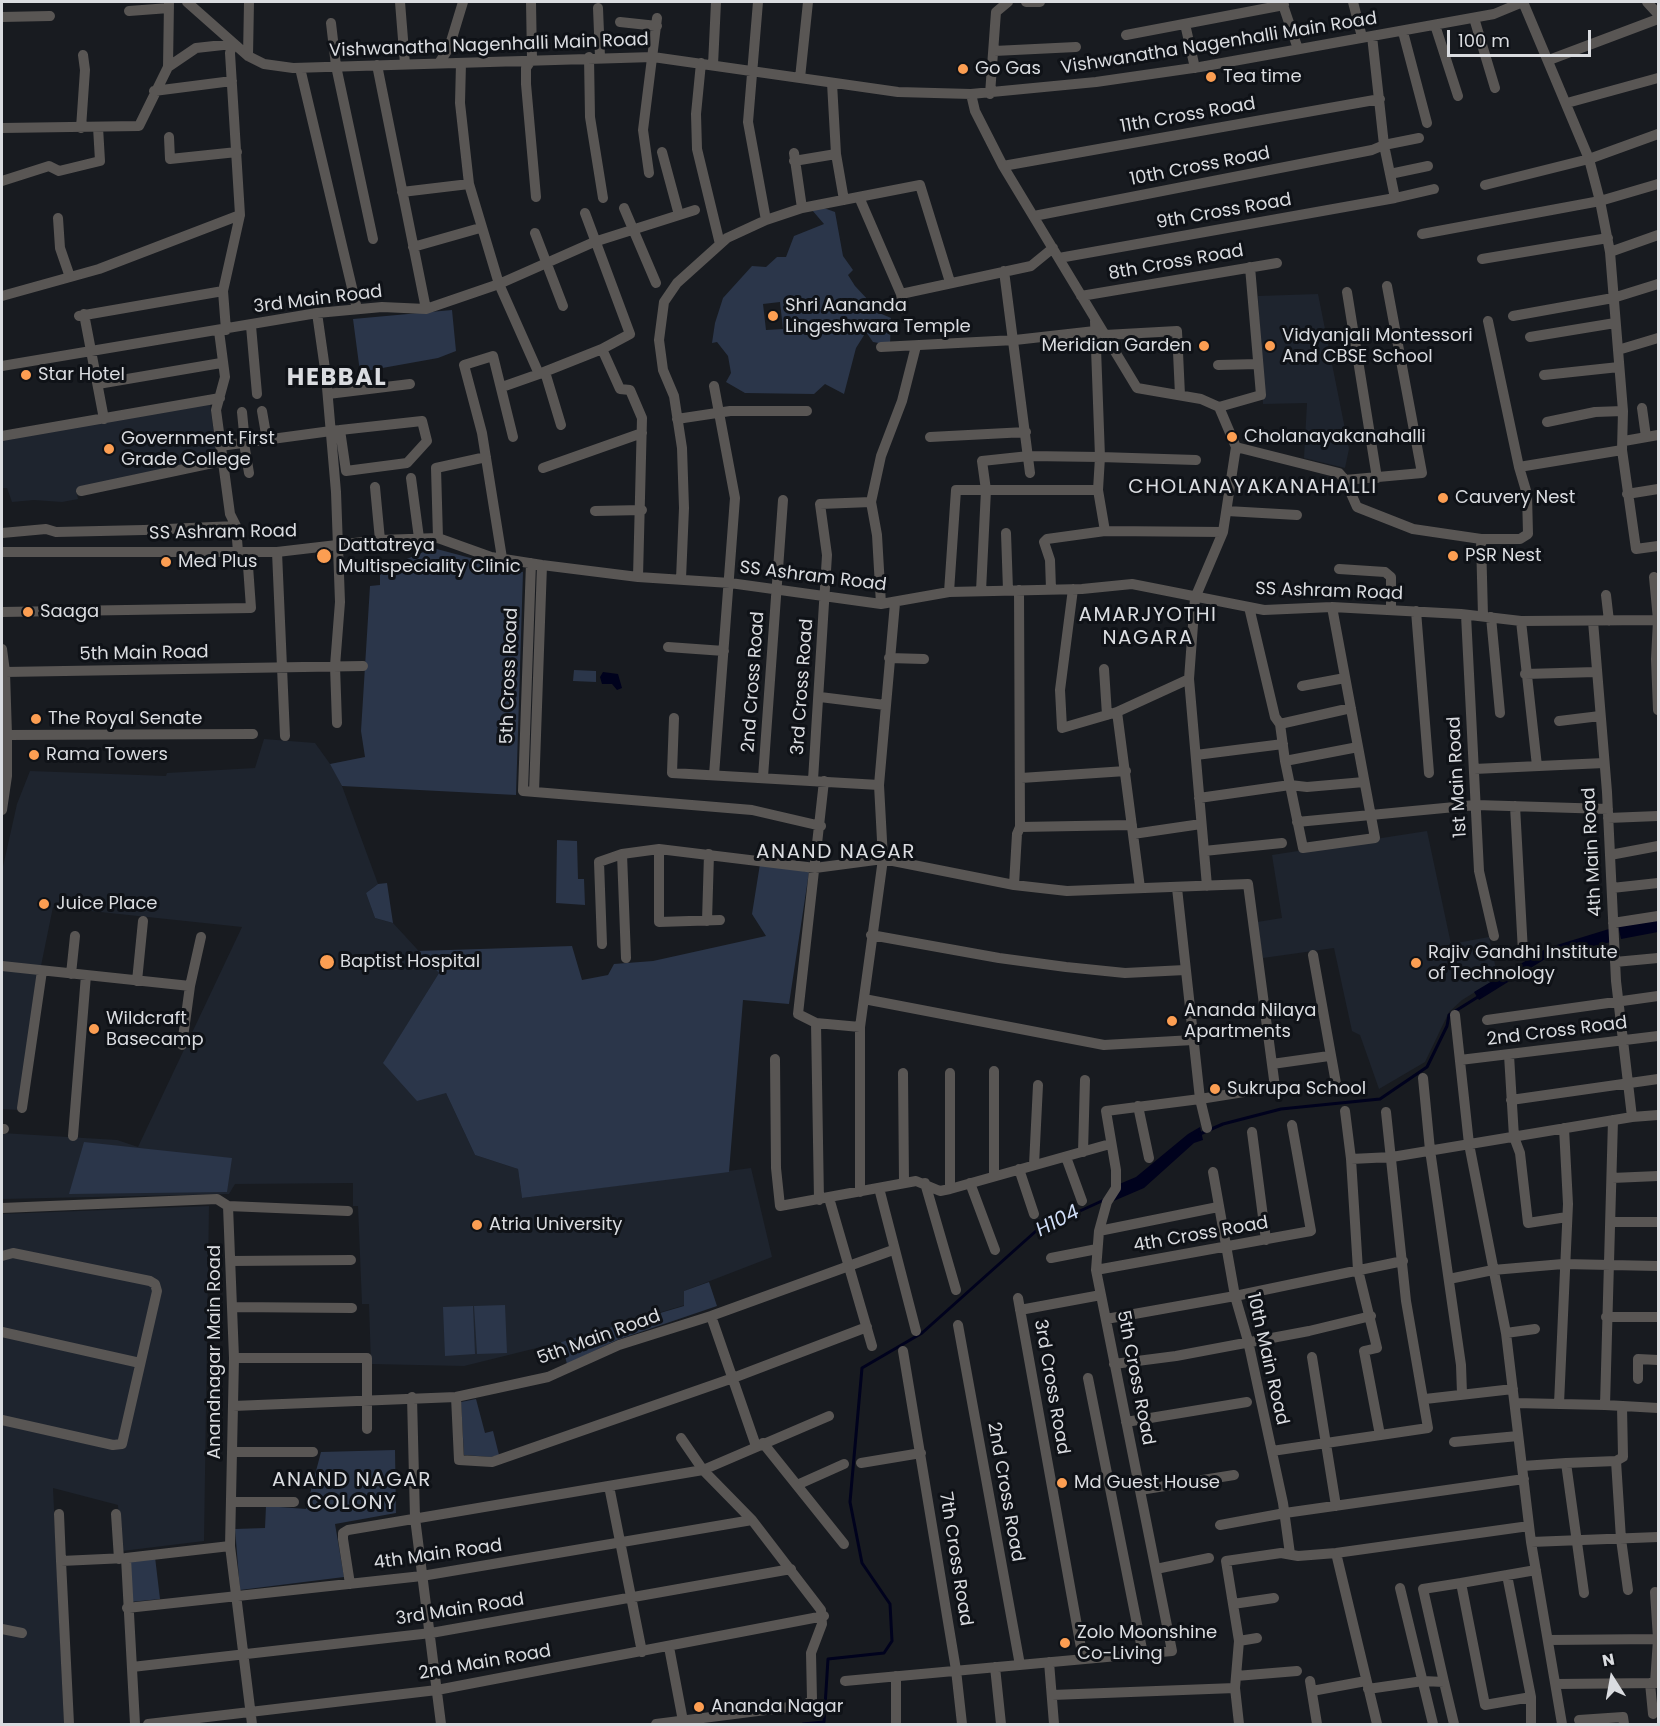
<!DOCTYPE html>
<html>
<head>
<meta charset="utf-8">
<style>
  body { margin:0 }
  #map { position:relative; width:1660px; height:1726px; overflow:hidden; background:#181b20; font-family:Poppins,sans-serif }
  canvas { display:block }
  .frame { position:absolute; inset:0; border:3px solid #dadce0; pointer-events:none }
  .north { position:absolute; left:1582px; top:1648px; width:60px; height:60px; -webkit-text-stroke:4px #0f1217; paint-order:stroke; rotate:349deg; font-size:16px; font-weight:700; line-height:24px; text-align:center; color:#dadce0 }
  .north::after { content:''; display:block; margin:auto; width:21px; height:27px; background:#dadce0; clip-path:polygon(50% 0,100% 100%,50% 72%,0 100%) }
  .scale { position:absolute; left:1447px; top:30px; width:144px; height:27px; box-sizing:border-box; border:3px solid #dadce0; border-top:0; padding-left:8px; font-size:18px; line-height:21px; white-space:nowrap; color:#dadce0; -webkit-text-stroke:4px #0f1217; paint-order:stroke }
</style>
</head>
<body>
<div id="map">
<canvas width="1660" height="1726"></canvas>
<div class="frame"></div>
<div class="north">N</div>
<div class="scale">100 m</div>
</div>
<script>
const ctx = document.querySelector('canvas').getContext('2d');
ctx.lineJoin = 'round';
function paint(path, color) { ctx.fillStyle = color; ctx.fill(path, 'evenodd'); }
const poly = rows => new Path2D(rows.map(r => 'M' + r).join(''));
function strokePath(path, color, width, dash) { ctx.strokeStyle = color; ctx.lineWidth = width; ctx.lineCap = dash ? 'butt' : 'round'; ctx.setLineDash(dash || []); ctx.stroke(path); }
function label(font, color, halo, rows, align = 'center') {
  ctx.font = font + ' Poppins,sans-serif'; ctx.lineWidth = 6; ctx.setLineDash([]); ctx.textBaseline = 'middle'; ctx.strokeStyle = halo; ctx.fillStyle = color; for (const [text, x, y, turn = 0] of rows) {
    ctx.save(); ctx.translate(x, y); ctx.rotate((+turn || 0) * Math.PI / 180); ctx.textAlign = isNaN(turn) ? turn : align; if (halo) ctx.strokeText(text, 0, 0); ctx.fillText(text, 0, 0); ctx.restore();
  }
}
const built = poly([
  [1318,294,1349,449,1345,468,1304,458,1307,403,1263,404,1258,296],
  [210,404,217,457,76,490,78,499,62,502,34,500,12,502,7,488,2,488,2,440],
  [264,739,315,743,333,768,342,786,378,884,366,893,375,918,393,923,439,973,384,1062,446,1093,475,1155,518,1169,522,1198,751,1168,772,1257,684,1291,685,1305,561,1342,464,1366,371,1364,369,1304,362,1304,358,1206,353,1206,353,1183,235,1184,229,1194,2,1199,2,1133,117,1140,138,1147,242,927,53,907,33,1005,19,1110,2,1109,2,871,17,804,30,771,166,776,167,773,255,768],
  [1427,831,1451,944,1489,937,1498,978,1462,1000,1449,1012,1425,1062,1379,1089,1360,1035,1352,1031,1334,948,1263,958,1257,922,1282,918,1272,855],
  [209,1206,204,1541,122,1551,118,1505,53,1488,64,1724,2,1724,2,1214]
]);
const green = poly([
  [821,207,835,212,843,256,853,270,848,275,855,286,870,302,870,309,891,318,890,345,873,342,866,332,856,348,844,394,825,384,814,394,745,393,726,382,731,373,728,356,717,342,712,343,715,323,723,298,752,266,766,267,777,257,786,257,794,236,824,224,812,210],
  [780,302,783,329,766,330,763,304],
  [452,310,456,351,438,358,360,372,353,319],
  [433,548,523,572,516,795,342,786,330,764,365,757,361,731,370,586,380,585,380,567,390,566],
  [574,670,596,671,596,682,573,681],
  [557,840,577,841,578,879,584,879,585,905,556,903],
  [760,864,809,872,789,1004,743,1000,729,1172,522,1198,518,1169,475,1155,446,1093,417,1101,383,1063,439,973,418,951,572,946,582,980,608,975,614,964,653,961,766,936,752,914],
  [387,883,393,923,375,918,366,893,378,884],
  [84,1142,232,1158,227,1192,69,1194],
  [709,1282,717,1306,617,1340,567,1364,561,1342,684,1306,684,1291],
  [505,1305,507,1353,477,1354,474,1306],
  [473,1306,475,1354,445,1356,443,1307],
  [476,1399,485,1433,493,1431,499,1455,491,1457,464,1455,461,1402],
  [395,1450,396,1513,335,1524,344,1577,240,1590,235,1529,265,1528,266,1506,306,1509,321,1452],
  [155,1557,160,1599,130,1602,129,1561]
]);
const water = poly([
  [603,672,618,674,622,688,617,690,612,684,602,684,600,677],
  [1658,918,1658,932,1621,939,1618,925],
  [1609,929,1611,942,1550,956,1479,1000,1474,992,1547,948],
  [1200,1127,1203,1140,1194,1143,1144,1188,1109,1203,1117,1185,1136,1177,1188,1134]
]);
const stream = poly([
  [1200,1134,1223,1124,1281,1109,1380,1099,1427,1067,1447,1026,1449,1015,1481,995],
  [803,1724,824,1722,828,1659,884,1653,892,1641,890,1604,862,1563,850,1502,862,1368,922,1333,1036,1231,1104,1200]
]);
const minor = poly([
  [187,2,248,56,264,64,293,68,653,57,898,92,971,94,1096,82,1200,67,1494,14,1523,2],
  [400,2,405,64],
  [531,2,532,59,526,68,526,84,536,197],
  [758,2,748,122,766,220],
  [1026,2,1040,2],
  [1282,2,1298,49],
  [1353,2,1362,37],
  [1523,2,1589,159,1600,201,1610,252,1623,411,1622,450,1636,549,1658,546],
  [1647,2,1658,14],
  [598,8,600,57],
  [129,11,169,8],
  [2,17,50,16],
  [1474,18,1495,88],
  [620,22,657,26],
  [331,23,336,66,373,239],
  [1185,24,1195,68],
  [1435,25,1458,96],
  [1403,32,1427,123],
  [1126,35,1284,5],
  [994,51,1076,47],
  [248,56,249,2],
  [589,57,590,117,603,198],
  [1549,60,1658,19],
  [439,63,449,48,463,2],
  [461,63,460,103,469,184,499,284,539,374,602,349,630,334,585,213],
  [701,63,696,114,697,149,720,244],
  [377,65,426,309],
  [713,65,716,2],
  [168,67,169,2],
  [300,68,357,309],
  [800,78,808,2],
  [832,83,836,154,844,200],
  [154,91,232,81],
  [971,94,975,111,1003,166,1137,388,1201,399,1219,407,1236,447,1339,473,1345,480,1357,507,1413,529,1481,539,1483,616],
  [990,94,996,12,1008,2],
  [1567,103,1658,78],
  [2,128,139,126,168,67,196,48,232,44,230,53,240,215,99,269,2,296],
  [81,128,85,70,83,55],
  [169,137,170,159,237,152],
  [1419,138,1384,145,1395,198,1434,189],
  [662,152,679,215],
  [794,153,802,208],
  [794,161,836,154],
  [1003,166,1380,99],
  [649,173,643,130,657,18],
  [1390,174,1428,166],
  [2,181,49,166,59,171,100,161,98,127],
  [1485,185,1589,159,1658,134],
  [402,192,469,184],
  [859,197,901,294],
  [624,208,656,283],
  [1034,216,1372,150,1384,145,1372,36],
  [58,218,60,248,70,277],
  [535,233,563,306],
  [1422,234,1600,201,1658,184],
  [413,247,480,228],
  [1610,252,1658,235],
  [1059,258,1395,198],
  [1482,259,1608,238],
  [1004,271,1030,473],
  [1347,292,1377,478],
  [1081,296,1277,263],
  [903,309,901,294,1031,266,1053,248],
  [317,313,326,376,336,492,340,602,335,666,337,723],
  [84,314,104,419],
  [79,316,223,291],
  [1513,316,1613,298,1658,284],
  [1095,321,1100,457,1196,460],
  [1488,321,1519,467],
  [251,326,257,394],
  [226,330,223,291,240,215],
  [219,331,225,377,216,410,230,514,236,526,238,552],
  [1105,335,1177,331,1180,395],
  [1530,337,1615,323],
  [881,347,1015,340,1095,331],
  [602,349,620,389,630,390,642,418,638,577],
  [1618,350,1658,338],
  [1218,365,1258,364],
  [2,366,317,313,382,307,426,309,499,284,594,242,695,210],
  [545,372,561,425],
  [1544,375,1619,367],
  [98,384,221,363],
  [714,386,735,498,714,775],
  [502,387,539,374],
  [328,394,410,384],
  [1219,407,1261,395,1250,267],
  [1642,408,1646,437],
  [262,411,267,440],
  [242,412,245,443],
  [677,419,730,411,807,411],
  [1547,422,1595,412,1623,411],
  [2,436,220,398],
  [930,437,1026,432],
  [1624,441,1658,435],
  [244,443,249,473],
  [220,446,331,431,422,421,427,441,407,463,346,471,340,430],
  [543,468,642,433],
  [411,478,419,538],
  [1345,480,1422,473,1387,286],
  [375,487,380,540],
  [81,491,222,461],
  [1627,494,1658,489],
  [595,511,642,510],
  [1227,511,1297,515],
  [2,533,46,529,56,532,144,530,236,526],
  [1006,533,1008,590],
  [438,538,436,468,486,457],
  [1481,539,1520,539,1528,534,1527,494,1519,467,1622,450],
  [2,552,277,552,380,540,438,538,491,557,542,565,638,577,730,583,881,604,949,592,1082,589,1132,584,1264,610,1332,607,1461,614,1521,621,1658,620],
  [277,552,285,736],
  [502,558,482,433,464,365,493,356,513,437],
  [531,563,523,791,752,810,821,826],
  [1339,569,1385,572,1391,577,1391,610],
  [1654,577,1658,620,1656,659,1658,710],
  [681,579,684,508,682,448,674,396,663,370,659,340,664,302,677,283,727,238,766,220,802,208,920,185,950,282],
  [1051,589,1050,560,1044,542,1047,539,1105,531,1223,532],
  [1073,589,1060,690,1062,728,1117,712],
  [981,591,986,490,982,461,1029,456,1100,457,1098,490,1105,531],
  [949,592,956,490,1098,490],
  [1606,595,1609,621],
  [881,604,877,535,871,502,881,456,902,401,916,346],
  [1249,607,1275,717,1280,724,1285,761,1303,848,1375,838,1332,607],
  [1416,611,1429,773],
  [2,612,251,608,247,552],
  [1466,615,1479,871,1494,936],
  [1491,617,1500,713],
  [1521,621,1537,766],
  [1593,621,1607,792,1616,981,1632,1117],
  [668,647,724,651],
  [2,649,5,672,7,735,7,776,2,810],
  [889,658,924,659],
  [1104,669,1107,715],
  [5,672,363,666],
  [1525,674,1596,672],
  [1302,686,1345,678],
  [820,697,885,705],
  [674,718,672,773,879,785],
  [1559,721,1600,716],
  [1280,724,1351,708],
  [7,735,253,734],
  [1196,755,1283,744],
  [1285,761,1358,747],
  [1474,769,1604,763],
  [763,777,783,500],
  [1021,778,1126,771],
  [813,780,827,555,820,504,871,502],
  [824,781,798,1014,816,1023,860,1027],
  [534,792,542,565],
  [1199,798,1290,785,1307,787,1364,782],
  [1515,806,1523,952],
  [1608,818,1658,816],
  [1297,822,1476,805,1608,809],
  [1020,827,1132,825],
  [1133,834,1201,824],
  [659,849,659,922,720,920],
  [1204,851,1282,843],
  [622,854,626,958],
  [1610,855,1658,846],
  [1014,885,1017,834,1020,827,1019,590],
  [1207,886,1189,679,1195,598,1223,532,1236,447],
  [1140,888,1117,712,1189,679],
  [1612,888,1658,883],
  [707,921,709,854],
  [1613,923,1658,916],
  [871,935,999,958,1066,967,1125,973,1185,970],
  [602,944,599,862,622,854,659,849,815,868,883,859,1014,885,1067,891,1248,884,1275,1087,1200,1099,1207,1128],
  [1313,955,1337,1089],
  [1615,962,1658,958],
  [2,966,190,986],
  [71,974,75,936],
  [137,981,143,921],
  [864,999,1104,1045,1193,1040],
  [1455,1015,1469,1144,1506,1333,1531,1542,1562,1724],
  [1487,1020,1658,996],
  [816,1023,819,1200],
  [182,1045,190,986,201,937],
  [1509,1055,1514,1137,1520,1153,1528,1223,1567,1217],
  [775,1059,776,1168,780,1206,916,1181,940,1191,950,1189,1110,1144],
  [1460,1060,1658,1036],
  [1272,1064,1329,1056],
  [994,1071,994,1176],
  [903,1073,904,1182],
  [950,1073,950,1189],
  [1423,1078,1430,1150,1461,1365,1462,1394],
  [1511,1100,1658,1079],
  [1138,1106,1149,1158],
  [22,1108,42,971],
  [1345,1111,1351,1159,1358,1270,1377,1348,1364,1351,1380,1435],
  [2,1129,4,1129],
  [1252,1132,1266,1240],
  [73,1136,86,975],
  [1083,1152,1085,1080],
  [1066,1157,1082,1201],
  [1351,1159,1392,1157,1632,1117,1658,1115],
  [1034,1165,1038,1085],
  [1019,1169,1034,1214],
  [1213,1172,1235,1296,1248,1341,1283,1503,1290,1554],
  [1612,1178,1658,1176],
  [925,1183,956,1290],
  [970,1183,995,1250],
  [879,1188,916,1331],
  [860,1192,860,1027,883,859,879,785,895,603],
  [829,1198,872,1346],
  [228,1206,348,1211],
  [2,1208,217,1199,228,1206,234,1358,230,1546,252,1724],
  [1611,1222,1658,1222],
  [1099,1231,1218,1207],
  [2,1256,13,1253,150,1281,155,1284,157,1291,122,1444,113,1445,2,1420],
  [1051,1258,1097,1249],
  [231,1261,351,1260],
  [1096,1270,1311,1231,1292,1125],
  [1449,1279,1493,1270,1563,1264,1658,1266],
  [1018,1298,1083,1659],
  [232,1307,352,1308],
  [1020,1310,1101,1295],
  [711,1316,756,1446],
  [1606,1317,1658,1317],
  [1106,1319,1235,1296,1403,1261],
  [958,1325,1020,1665],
  [2,1332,140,1363],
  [1506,1333,1535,1329],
  [903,1351,956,1670,962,1724],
  [1312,1357,1336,1506],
  [234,1358,367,1358,367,1429],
  [1114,1364,1176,1356,1309,1331,1371,1316],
  [1088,1378,1143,1654],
  [1638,1379,1638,1359,1658,1360],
  [412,1397,415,1518,441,1724],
  [456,1397,459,1460,492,1462,733,1378,867,1327],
  [1425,1399,1513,1389],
  [1515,1403,1605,1405,1613,1120],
  [1559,1404,1568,1204,1564,1128],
  [1605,1405,1658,1408],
  [233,1406,456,1397,548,1377,619,1345,711,1316,893,1250],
  [1126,1422,1247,1402],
  [681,1438,703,1470,829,1416],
  [1454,1442,1518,1436],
  [763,1443,844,1544],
  [1272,1451,1428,1428,1406,1301,1386,1112],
  [232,1452,313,1452],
  [1616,1461,1623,1457,1622,1406],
  [861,1463,921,1453],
  [1566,1463,1616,1461,1621,1539,1628,1590],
  [1523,1466,1566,1463,1584,1593],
  [797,1485,844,1464],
  [609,1486,642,1652],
  [1140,1490,1234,1475],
  [231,1502,294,1502],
  [59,1514,61,1561],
  [116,1514,119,1559],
  [1220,1525,1285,1513,1524,1479],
  [1531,1542,1658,1537],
  [1336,1553,1377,1724],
  [126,1558,230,1546],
  [1156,1569,1209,1558],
  [1507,1575,1531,1697,1531,1724],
  [350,1584,343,1539,343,1533,348,1530,703,1470,752,1520,821,1610,822,1624,811,1653,812,1700,805,1705,656,1724],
  [1400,1588,1433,1724],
  [1655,1592,1658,1639,1655,1683],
  [1233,1604,1274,1598],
  [127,1608,422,1576,752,1520],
  [2,1629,22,1633],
  [1549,1640,1658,1639],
  [1239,1641,1257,1638],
  [669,1647,683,1721],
  [1049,1662,1054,1724],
  [132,1667,431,1633,791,1569],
  [995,1667,1001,1724],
  [896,1676,896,1724],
  [1236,1676,1297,1671],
  [845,1681,1172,1651,1096,1270,1099,1231,1107,1202,1116,1188,1116,1170,1106,1111,1200,1099,1177,888],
  [1310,1681,1317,1724],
  [1444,1682,1423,1589,1461,1583],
  [1650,1683,1653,1714],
  [1556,1684,1658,1683],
  [1368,1689,1423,1681,1444,1682,1454,1724],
  [1312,1691,1366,1681],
  [1052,1695,1235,1688],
  [1531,1697,1485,1705,1461,1583,1536,1570],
  [1579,1720,1623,1717,1624,1724],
  [69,1724,61,1561,126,1558,135,1724],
  [148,1724,437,1690,824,1616],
  [1239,1724,1235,1688,1239,1641,1226,1561,1281,1553,1298,1556,1336,1553,1529,1526]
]);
const markers = [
  [963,69,6,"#fc9e52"],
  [1211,77,6,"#fc9e52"],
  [773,316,6,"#fc9e52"],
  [1204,346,6,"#fc9e52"],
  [1270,346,6,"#fc9e52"],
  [26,375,6,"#fc9e52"],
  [1232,437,6,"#fc9e52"],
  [109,449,6,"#fc9e52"],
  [1443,498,6,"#fc9e52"],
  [324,556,8,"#fc9e52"],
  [1453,556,6,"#fc9e52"],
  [166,562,6,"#fc9e52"],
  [28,612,6,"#fc9e52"],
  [36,719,6,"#fc9e52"],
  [34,755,6,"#fc9e52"],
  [44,904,6,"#fc9e52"],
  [327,962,8,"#fc9e52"],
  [1416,963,6,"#fc9e52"],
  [1172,1021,6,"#fc9e52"],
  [94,1029,6,"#fc9e52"],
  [1215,1089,6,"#fc9e52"],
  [477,1225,6,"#fc9e52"],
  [1062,1483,6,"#fc9e52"],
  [1065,1643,6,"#fc9e52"],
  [699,1707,6,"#fc9e52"]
];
const streetNames = [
  ["Vishwanatha Nagenhalli Main Road",1219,44,-9],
  ["Vishwanatha Nagenhalli Main Road",489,46,-2],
  ["11th Cross Road",1188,116,-10],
  ["10th Cross Road",1200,167,-11],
  ["9th Cross Road",1224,212,-10],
  ["8th Cross Road",1176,263,-10],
  ["3rd Main Road",318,300,-7],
  ["SS Ashram Road",223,533,-1],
  ["SS Ashram Road",813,577,7],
  ["SS Ashram Road",1329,592,2],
  ["5th Main Road",144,654,-1],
  ["5th Cross Road",510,676,-88],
  ["2nd Cross Road",754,682,-86],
  ["3rd Cross Road",803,687,-86],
  ["1st Main Road",1458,777,-93],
  ["4th Main Road",1593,852,-93],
  ["2nd Cross Road",1557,1032,-7],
  ["4th Cross Road",1201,1235,-10],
  ["5th Main Road",599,1338,-20],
  ["Anandnagar Main Road",215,1352,-90],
  ["10th Main Road",1267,1359,77],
  ["5th Cross Road",1135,1378,79],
  ["3rd Cross Road",1051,1387,80],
  ["2nd Cross Road",1005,1492,80],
  ["4th Main Road",438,1555,-8],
  ["7th Cross Road",955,1559,81],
  ["3rd Main Road",460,1610,-9],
  ["2nd Main Road",485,1663,-10]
];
const poiNames = [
  ["Go Gas",975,69],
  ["Tea time",1223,77],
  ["Shri Aananda",785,306],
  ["Lingeshwara Temple",785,327],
  ["Vidyanjali Montessori",1282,336],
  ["And CBSE School",1282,357],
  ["Meridian Garden",1192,346,"right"],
  ["Star Hotel",38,375],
  ["Cholanayakanahalli",1244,437],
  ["Government First",121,439],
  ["Grade College",121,460],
  ["Cauvery Nest",1455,498],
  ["Dattatreya",338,546],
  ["Multispeciality Clinic",338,567],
  ["PSR Nest",1465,556],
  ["Med Plus",178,562],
  ["Saaga",40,612],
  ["The Royal Senate",48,719],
  ["Rama Towers",46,755],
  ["Juice Place",56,904],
  ["Rajiv Gandhi Institute",1428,953],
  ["of Technology",1428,974],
  ["Baptist Hospital",340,962],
  ["Ananda Nilaya",1184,1011],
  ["Apartments",1184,1032],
  ["Wildcraft",106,1019],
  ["Basecamp",106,1040],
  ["Sukrupa School",1227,1089],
  ["Atria University",489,1225],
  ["Md Guest House",1074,1483],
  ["Zolo Moonshine",1077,1633],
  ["Co-Living",1077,1654],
  ["Ananda Nagar",711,1707]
];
const neighbourhoodNames = [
  ["CHOLANAYAKANAHALLI",1253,488],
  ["AMARJYOTHI",1148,616],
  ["NAGARA",1148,639],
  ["ANAND NAGAR",836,853],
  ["ANAND NAGAR",352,1481],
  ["COLONY",352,1504]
];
const waterNames = [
  ["H104",1058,1222,-27]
];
const districtNames = [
  ["HEBBAL",337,379]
];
paint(built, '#1e242e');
paint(green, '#2b364a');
paint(water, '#00021d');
strokePath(stream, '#00021d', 3);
strokePath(minor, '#595654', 10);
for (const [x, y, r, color] of markers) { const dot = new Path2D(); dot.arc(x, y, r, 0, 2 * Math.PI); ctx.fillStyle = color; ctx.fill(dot); strokePath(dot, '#0f1217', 2); }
label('18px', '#dadce0', '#0f1217', streetNames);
label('18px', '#dadce0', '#0f1217', poiNames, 'left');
ctx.letterSpacing = '1.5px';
label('20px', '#dadce0', '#0f1217', neighbourhoodNames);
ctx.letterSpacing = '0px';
label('italic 20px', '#d1dff8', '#0f1217', waterNames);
ctx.letterSpacing = '1.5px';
label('bold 24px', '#dadce0', '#0f1217', districtNames);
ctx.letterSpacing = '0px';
</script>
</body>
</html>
